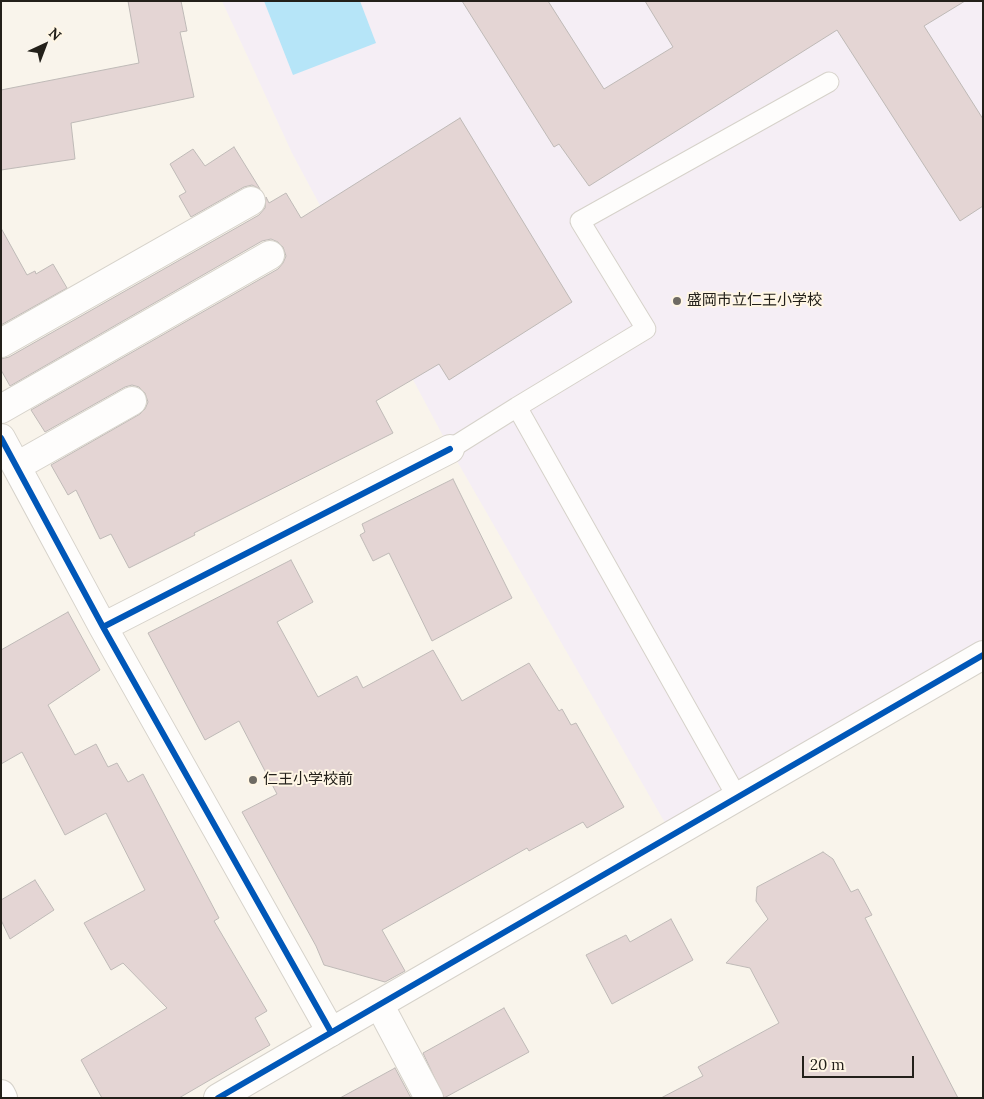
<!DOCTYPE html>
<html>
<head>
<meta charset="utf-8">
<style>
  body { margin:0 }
  #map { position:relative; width:984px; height:1099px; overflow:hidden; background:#f9f4eb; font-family:Lora,serif }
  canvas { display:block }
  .frame { position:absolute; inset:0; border:2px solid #23201a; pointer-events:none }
  .north { position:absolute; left:20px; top:20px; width:50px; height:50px; -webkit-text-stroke:4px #fff6e5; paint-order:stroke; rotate:43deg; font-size:14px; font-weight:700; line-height:20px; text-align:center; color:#23201a }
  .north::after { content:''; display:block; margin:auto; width:18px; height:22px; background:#23201a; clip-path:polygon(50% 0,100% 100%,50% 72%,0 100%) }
  .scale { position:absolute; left:802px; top:1056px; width:112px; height:22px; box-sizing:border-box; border:2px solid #23201a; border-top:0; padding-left:6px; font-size:15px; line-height:18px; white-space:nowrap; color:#23201a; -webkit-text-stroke:4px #fff6e5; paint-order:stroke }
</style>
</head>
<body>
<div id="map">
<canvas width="984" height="1099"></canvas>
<div class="frame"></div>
<div class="north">N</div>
<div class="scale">20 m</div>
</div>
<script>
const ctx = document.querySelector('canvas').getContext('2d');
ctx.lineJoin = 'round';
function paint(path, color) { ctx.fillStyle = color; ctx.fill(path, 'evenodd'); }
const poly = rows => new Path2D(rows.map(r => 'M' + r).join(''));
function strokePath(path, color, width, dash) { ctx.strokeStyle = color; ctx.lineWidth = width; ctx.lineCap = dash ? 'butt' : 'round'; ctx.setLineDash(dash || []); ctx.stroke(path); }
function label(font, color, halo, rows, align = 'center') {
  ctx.font = font + ' Lora,"Noto Sans JP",serif'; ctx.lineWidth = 4; ctx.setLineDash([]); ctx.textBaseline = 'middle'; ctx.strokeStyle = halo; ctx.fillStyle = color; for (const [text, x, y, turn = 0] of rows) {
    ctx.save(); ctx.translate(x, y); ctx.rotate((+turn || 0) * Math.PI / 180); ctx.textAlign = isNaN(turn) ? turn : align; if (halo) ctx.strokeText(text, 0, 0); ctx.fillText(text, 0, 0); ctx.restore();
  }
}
const education = poly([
  [222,1,983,1,983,655,672,835,450,449,292,153]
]);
const water = poly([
  [264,1,360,1,376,43,293,75]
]);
const building = poly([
  [128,1,181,1,187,31,180,32,194,97,71,123,75,159,1,170,1,90,139,63,128,1],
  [462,1,548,1,604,89,673,47,645,1,965,1,924,26,983,119,983,206,960,221,837,30,589,186,559,144,554,147,462,1],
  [460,118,572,302,449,380,439,364,376,401,393,433,194,533,195,535,129,568,111,534,100,539,76,490,68,495,51,465,140,414,145,409,148,402,145,393,139,387,132,385,125,387,45,432,31,410,278,269,283,263,286,256,283,247,278,242,271,239,262,241,10,386,1,370,1,359,9,357,259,215,265,208,266,197,269,203,286,193,301,218,460,118],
  [234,147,260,189,252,185,244,187,191,217,179,196,186,192,170,164,193,149,205,166,234,147],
  [1,228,27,275,35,271,36,274,53,264,67,288,1,325,1,228],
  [453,479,512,598,432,641,389,553,373,561,360,535,365,532,362,524,453,479],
  [291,560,313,602,277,622,318,697,357,676,363,688,433,650,462,701,529,663,559,711,562,709,571,725,576,723,624,807,587,828,583,822,529,851,527,848,382,930,405,971,385,982,324,965,316,946,242,812,277,794,239,721,205,740,148,633,291,560],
  [68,612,100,670,48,705,75,755,96,744,108,767,117,763,128,782,143,774,219,918,214,921,267,1011,255,1018,270,1045,179,1098,102,1098,81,1060,167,1008,123,963,111,970,84,923,145,890,106,813,65,835,22,752,1,764,1,650,68,612],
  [823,852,833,859,851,892,858,889,872,915,865,918,958,1098,661,1098,703,1076,698,1067,779,1023,750,968,726,963,768,919,756,901,757,887,823,852],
  [35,880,54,910,10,939,1,920,1,900,35,880],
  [671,919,693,960,612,1004,586,955,626,935,630,942,671,919],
  [504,1008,529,1052,444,1098,423,1053,504,1008],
  [395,1068,411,1098,340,1098,395,1068]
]);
const service = poly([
  [517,407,646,329,580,221,829,82],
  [450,449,517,407,737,797]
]);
const minor = poly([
  [1,343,251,201],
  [1,409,270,255],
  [1,438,103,627,331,1032,983,655],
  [17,466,132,401],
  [103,627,450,449],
  [379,1004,429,1098],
  [1,1094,3,1098]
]);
const tertiary = poly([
  [218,1098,331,1032]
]);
const cycleway = poly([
  [1,438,103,627,331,1032],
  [103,627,450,449],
  [218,1098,983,655]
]);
const markers = [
  [677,301,5,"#6e6a63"],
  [253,780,5,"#6e6a63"]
];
const poiNames = [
  ["盛岡市立仁王小学校",687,301],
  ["仁王小学校前",263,780]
];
paint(education, '#f5eef5');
paint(water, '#b6e5f8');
paint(building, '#e4d5d4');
strokePath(building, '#bfbab7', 1);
strokePath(service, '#d6d2ca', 21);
strokePath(minor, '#d6d2ca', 30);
strokePath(tertiary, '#d6d2ca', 30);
strokePath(service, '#fefdfc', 19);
strokePath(minor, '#fefdfc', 28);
strokePath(tertiary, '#fefdfc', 28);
strokePath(cycleway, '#0057b8', 6);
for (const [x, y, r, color] of markers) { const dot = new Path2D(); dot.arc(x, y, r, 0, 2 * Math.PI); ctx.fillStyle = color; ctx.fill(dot); strokePath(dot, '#fff6e5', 2); }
label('15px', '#23201a', '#fff6e5', poiNames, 'left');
</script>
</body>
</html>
